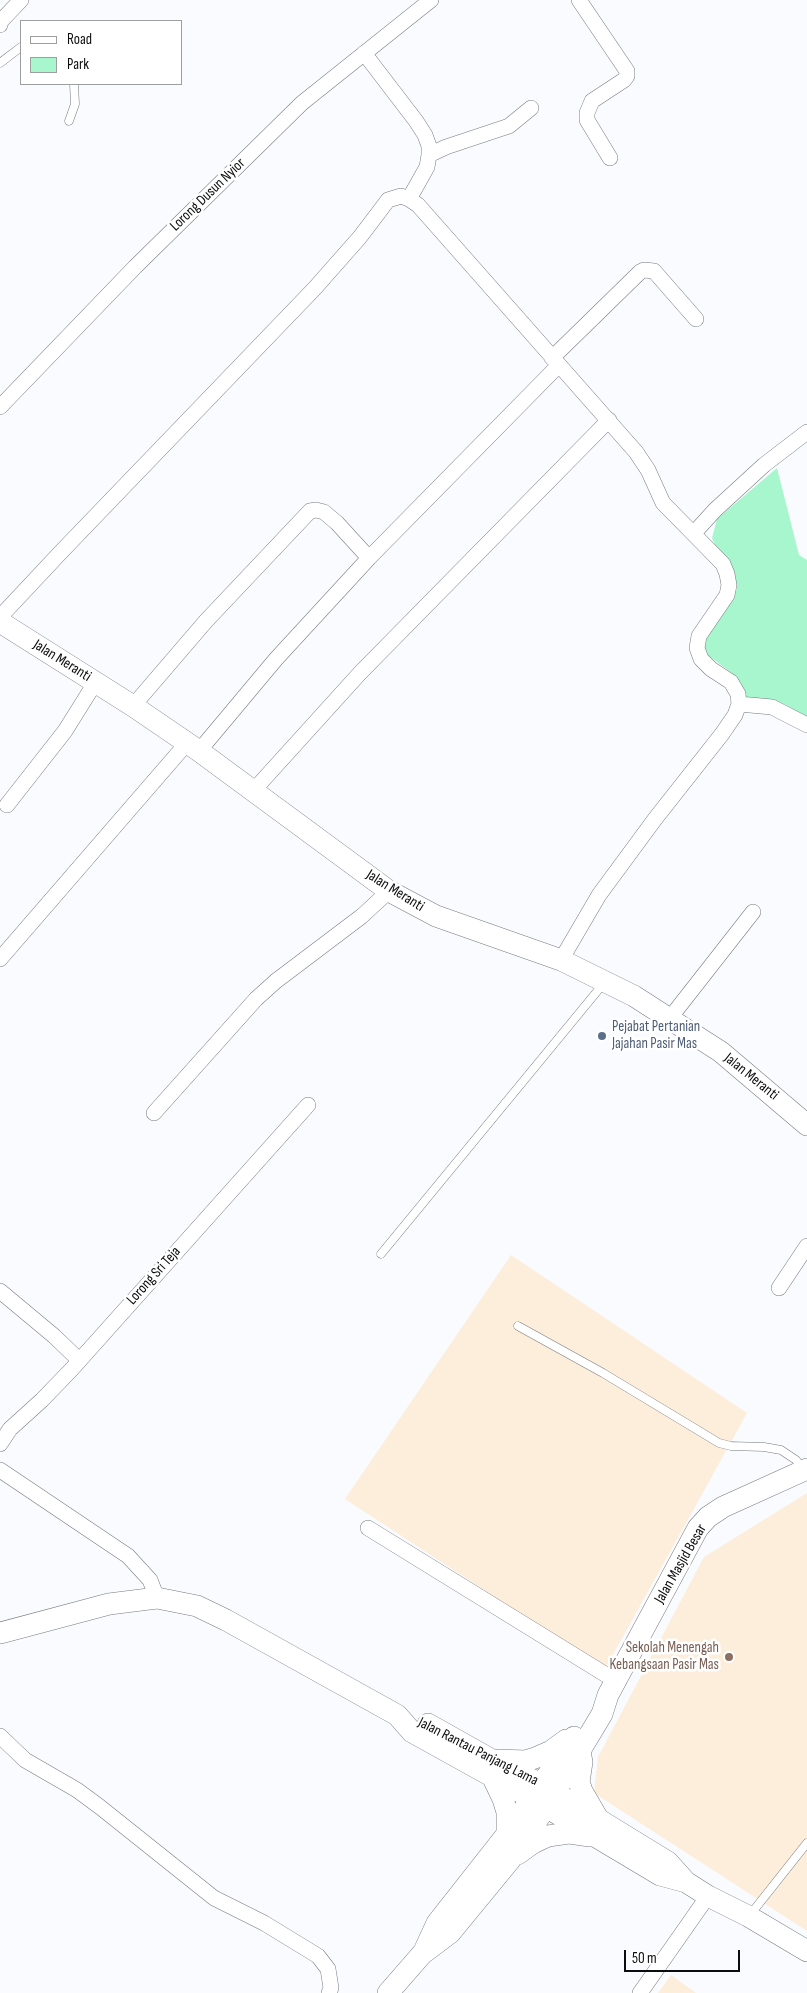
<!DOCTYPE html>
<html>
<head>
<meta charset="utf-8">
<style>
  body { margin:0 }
  #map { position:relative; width:807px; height:1993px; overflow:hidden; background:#f9fbfe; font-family:"Sofia Sans Condensed",sans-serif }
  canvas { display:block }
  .legend { position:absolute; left:20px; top:20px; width:162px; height:65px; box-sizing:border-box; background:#fff; border:1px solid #9d9e9e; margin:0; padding:6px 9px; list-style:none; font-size:15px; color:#0b0c0d }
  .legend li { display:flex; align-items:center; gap:10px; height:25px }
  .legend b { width:25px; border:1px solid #9d9e9e }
  .scale { position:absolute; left:624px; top:1950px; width:116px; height:22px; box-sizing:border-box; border:2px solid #0b0c0d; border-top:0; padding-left:6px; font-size:15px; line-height:18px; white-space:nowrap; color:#0b0c0d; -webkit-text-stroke:4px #fff; paint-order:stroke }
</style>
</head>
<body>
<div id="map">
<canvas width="807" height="1993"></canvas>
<ul class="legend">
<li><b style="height:6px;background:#fff"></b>Road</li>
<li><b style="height:14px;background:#a7f6ce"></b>Park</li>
</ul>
<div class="scale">50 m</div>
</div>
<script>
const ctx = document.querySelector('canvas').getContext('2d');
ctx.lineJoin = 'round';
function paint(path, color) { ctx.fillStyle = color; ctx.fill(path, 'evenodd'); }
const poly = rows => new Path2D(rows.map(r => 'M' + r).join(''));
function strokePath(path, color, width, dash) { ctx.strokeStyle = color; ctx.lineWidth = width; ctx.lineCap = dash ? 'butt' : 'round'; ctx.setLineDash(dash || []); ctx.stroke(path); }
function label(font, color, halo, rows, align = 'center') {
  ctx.font = font + ' "Sofia Sans Condensed",sans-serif'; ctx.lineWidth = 5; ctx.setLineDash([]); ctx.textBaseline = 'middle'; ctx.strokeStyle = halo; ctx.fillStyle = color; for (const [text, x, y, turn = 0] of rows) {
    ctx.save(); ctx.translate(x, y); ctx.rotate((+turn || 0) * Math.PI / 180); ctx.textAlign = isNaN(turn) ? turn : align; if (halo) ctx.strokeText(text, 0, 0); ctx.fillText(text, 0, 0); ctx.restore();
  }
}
const education = poly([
  [511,1255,747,1413,605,1669,345,1499],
  [807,1493,807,1931,594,1793,598,1757,704,1557],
  [671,1975,696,1993,658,1993]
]);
const green = poly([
  [777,468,799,555,807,560,807,717,784,704,745,697,745,692,732,673,709,656,703,647,707,634,737,589,735,581,718,552,712,538,717,519]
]);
const lane = poly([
  [0,63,21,47],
  [69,121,75,104,74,84],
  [381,1254,604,983],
  [518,1326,603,1373,719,1443,731,1446,764,1447,781,1450,796,1460,804,1470],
  [750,1915,807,1843]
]);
const street = poly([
  [579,0,627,71,627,76,624,80,592,101,587,113,587,120,610,158],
  [0,25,1,21,21,0],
  [364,53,416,121,425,135,429,146,429,155,427,167,409,199],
  [429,155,446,147,509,126,531,108],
  [552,358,640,272,644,270,654,271,696,319],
  [0,407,135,267,302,103,431,0],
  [694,533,715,510,764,465,807,432],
  [0,617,60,553,315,288,360,237,388,200,401,196,409,199,418,205,636,452,648,470,663,503,723,564,727,574,729,585,727,595,699,636,697,648,701,659,711,669,731,682,738,694,739,704,735,715,722,734,655,819,599,895,561,960],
  [739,704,772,707,807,725],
  [133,706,206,621,310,511,316,510,324,512,337,523,369,558],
  [199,751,276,659,369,558,559,365],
  [254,790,360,673,609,420],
  [7,805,65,731,95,683],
  [0,959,187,743],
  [670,1018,753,912],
  [154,1113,256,999,276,981,362,916,389,891],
  [779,1288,807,1246],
  [0,1291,54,1336,79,1360],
  [0,1444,10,1429,42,1400,71,1370,308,1105],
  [0,1470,128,1556,150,1580,157,1598],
  [368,1528,616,1681],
  [0,1736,25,1760,77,1790,100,1807,214,1898,264,1923,318,1956,328,1969,331,1988,329,1993],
  [640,1993,708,1896]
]);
const secondary = poly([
  [0,622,133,706,199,751,389,891,436,916,561,960,634,996,721,1052,807,1125],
  [0,1633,109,1604,157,1598,197,1606,226,1620,397,1715,412,1732,531,1798,660,1875,686,1882],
  [428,1724,492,1760,541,1784,668,1862,686,1882,708,1896,748,1916,807,1951],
  [580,1752,582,1762,579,1782,582,1791,597,1817],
  [498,1760,525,1761,535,1758,551,1751,566,1740],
  [493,1778,503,1799,507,1812,507,1834],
  [518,1854,533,1843,548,1836,569,1833,590,1836],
  [425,1949,437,1923,507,1834,574,1737],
  [388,1993,422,1954,450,1933,510,1860,546,1807,602,1714,608,1695,698,1528,708,1517,723,1507,807,1469]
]);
const markers = [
  [602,1036,5,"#5c6f8a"],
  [729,1657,5,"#8d6e63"]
];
const streetNames = [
  ["Lorong Dusun Nyior",208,195,-44],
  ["Jalan Meranti",62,661,32],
  ["Jalan Meranti",395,891,32],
  ["Jalan Meranti",751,1077,39],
  ["Lorong Sri Teja",154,1276,-48],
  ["Jalan Masjid Besar",681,1564,-60],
  ["Jalan Rantau Panjang Lama",478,1752,27]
];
const serviceNames = [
  ["Pejabat Pertanian",612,1027],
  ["Jajahan Pasir Mas",612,1044]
];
const educationNames = [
  ["Sekolah Menengah",719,1648],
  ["Kebangsaan Pasir Mas",719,1665]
];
paint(education, '#fceedb');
paint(green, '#a7f6ce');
strokePath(lane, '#777a7f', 9);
strokePath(street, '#777a7f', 16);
strokePath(secondary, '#777a7f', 22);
strokePath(lane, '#fff', 8);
strokePath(street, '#fff', 15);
strokePath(secondary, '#fff', 21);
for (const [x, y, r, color] of markers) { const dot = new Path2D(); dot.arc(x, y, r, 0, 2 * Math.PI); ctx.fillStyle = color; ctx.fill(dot); strokePath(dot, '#fff', 2); }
label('15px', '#0b0c0d', '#fff', streetNames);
label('15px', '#4e5e75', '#fff', serviceNames, 'left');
label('15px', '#785e54', '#fff', educationNames, 'right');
</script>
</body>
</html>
